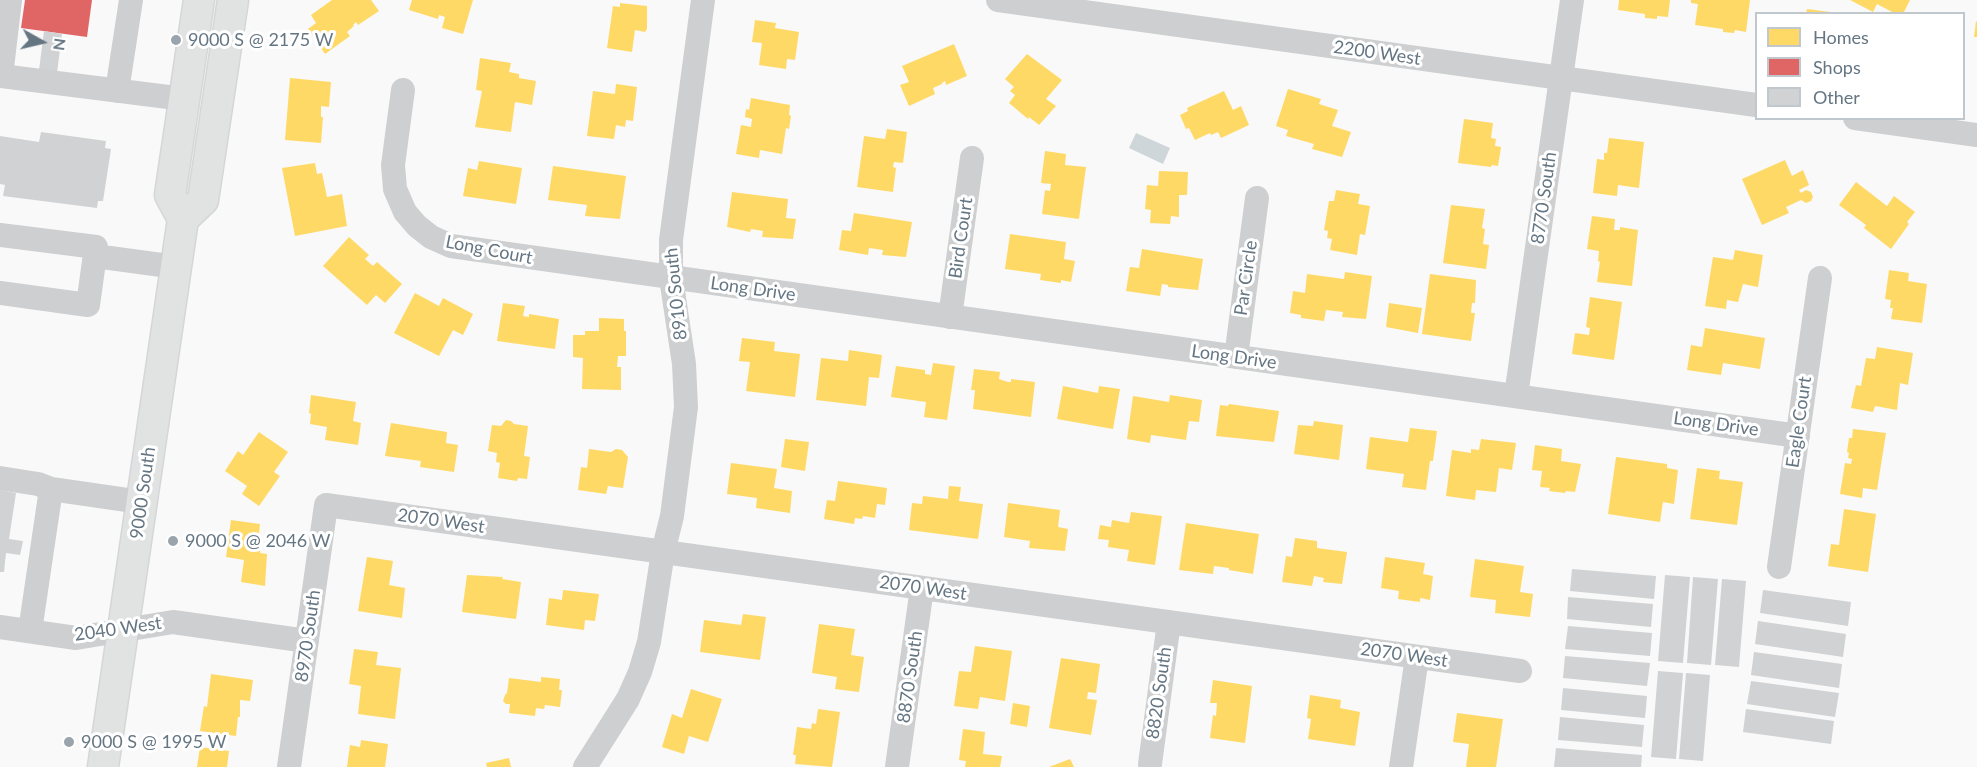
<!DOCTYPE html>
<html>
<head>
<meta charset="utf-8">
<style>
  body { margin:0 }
  #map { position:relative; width:1977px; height:767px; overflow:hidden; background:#f9f9f9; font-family:Lato,sans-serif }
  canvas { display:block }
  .legend { position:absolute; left:1755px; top:12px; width:210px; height:108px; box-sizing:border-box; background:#fff; border:2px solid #c1c8cd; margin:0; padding:8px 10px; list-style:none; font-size:18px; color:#657683 }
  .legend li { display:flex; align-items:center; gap:12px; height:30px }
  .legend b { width:30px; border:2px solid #c1c8cd }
  .north { position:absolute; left:12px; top:12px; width:60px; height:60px; -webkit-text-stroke:4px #fff; paint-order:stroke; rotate:98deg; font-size:16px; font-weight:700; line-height:24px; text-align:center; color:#657683 }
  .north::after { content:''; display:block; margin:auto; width:21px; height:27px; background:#657683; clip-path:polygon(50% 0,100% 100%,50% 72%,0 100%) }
</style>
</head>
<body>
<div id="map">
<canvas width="1977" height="767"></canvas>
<ul class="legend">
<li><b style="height:16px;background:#ffd966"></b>Homes</li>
<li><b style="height:16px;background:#e06666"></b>Shops</li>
<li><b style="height:16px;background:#d0d2d3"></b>Other</li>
</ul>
<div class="north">N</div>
</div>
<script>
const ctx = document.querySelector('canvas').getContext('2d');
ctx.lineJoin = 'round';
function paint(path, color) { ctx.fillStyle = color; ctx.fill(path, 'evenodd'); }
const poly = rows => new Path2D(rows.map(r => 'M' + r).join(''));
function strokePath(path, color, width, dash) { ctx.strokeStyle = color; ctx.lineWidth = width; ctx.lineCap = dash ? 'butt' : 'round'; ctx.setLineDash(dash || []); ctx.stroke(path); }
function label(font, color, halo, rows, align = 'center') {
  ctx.font = font + ' Lato,sans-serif'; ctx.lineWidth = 6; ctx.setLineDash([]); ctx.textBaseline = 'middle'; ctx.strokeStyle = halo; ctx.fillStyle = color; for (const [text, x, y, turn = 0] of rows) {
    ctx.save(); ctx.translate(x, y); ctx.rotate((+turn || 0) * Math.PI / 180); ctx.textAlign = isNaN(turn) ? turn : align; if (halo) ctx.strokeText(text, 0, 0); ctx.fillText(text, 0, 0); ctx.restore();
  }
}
const water = poly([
  [1136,133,1170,148,1163,164,1129,148]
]);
const homes = poly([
  [332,0,371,0,379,11,358,25,356,22,353,25,354,26,347,32,350,36,325,54,308,29,316,23,311,15],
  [412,0,473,0,463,34,442,28,445,17,439,15,438,19,409,10],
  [1619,0,1670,0,1668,17,1657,16,1657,19,1645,18,1645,14,1618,10],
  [1691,0,1750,0,1746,32,1735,30,1734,33,1723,32,1723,29,1695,25,1698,4,1691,3],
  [1850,0,1910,0,1903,14,1896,14,1877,4,1873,12],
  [620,3,647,6,647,29,645,32,635,30,632,52,607,48,613,6,620,7],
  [1807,9,1830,12,1830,14,1806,14],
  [755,20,776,23,775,28,799,32,795,60,787,59,786,69,759,65,762,43,752,42],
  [1976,21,1977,22,1977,37,1974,37],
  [954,44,967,76,946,85,945,81,942,83,942,84,933,88,935,94,909,106,900,85,909,82,902,66],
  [1027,54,1062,80,1046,99,1056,106,1039,125,1029,117,1028,119,1009,103,1015,95,1010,91,1014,87,1005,79],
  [480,58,511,63,509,72,519,74,519,78,536,81,532,105,515,102,511,132,475,127,482,91,476,90],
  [290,78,331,82,329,107,321,106,321,117,323,117,321,143,285,140],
  [616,84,637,87,633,121,626,120,625,127,616,125,614,139,587,136,593,91,615,94],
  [1288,89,1321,99,1319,104,1338,110,1332,126,1351,132,1342,157,1312,149,1314,144,1286,136,1288,130,1276,126],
  [1224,91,1233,110,1241,106,1249,125,1221,138,1218,132,1211,135,1210,133,1195,140,1189,128,1186,129,1180,115,1188,111,1187,108],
  [751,98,790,105,789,115,791,116,789,129,786,128,782,154,760,150,759,158,736,154,741,125,751,127,752,119,745,117,746,109,749,110],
  [1464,119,1493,123,1491,138,1496,139,1495,146,1501,147,1498,166,1492,165,1491,167,1458,163],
  [887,129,907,132,903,163,894,162,893,167,896,168,893,192,857,187,864,136,885,139],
  [1609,138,1644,142,1639,188,1618,185,1617,196,1593,193,1597,159,1604,160,1604,153,1607,153],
  [1045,151,1066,154,1065,165,1086,167,1079,219,1042,214,1045,190,1050,191,1051,184,1041,183],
  [1785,160,1792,176,1803,170,1809,185,1799,190,1801,193,1806,190,1811,192,1813,197,1811,201,1806,203,1801,200,1786,207,1789,213,1762,225,1742,179],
  [479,161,522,168,516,204,463,196,468,168,477,170],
  [315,163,317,174,322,173,327,197,342,194,347,226,295,236,282,168],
  [553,166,626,176,620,219,585,216,587,205,548,200],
  [1159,171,1188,172,1187,195,1179,195,1179,217,1171,216,1170,224,1150,223,1151,210,1145,209,1147,185,1158,186],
  [1856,182,1887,206,1894,196,1915,212,1907,222,1909,224,1891,249,1864,228,1866,225,1839,205],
  [1336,190,1360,194,1358,204,1370,206,1365,235,1360,234,1357,255,1330,250,1332,239,1327,238,1328,231,1324,230,1329,201,1334,201],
  [732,192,788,199,786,218,796,219,793,239,762,237,763,231,751,229,750,232,727,227],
  [1451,205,1485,209,1482,228,1485,229,1483,244,1489,245,1486,269,1443,263],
  [854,213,912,222,906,257,882,255,883,250,869,248,868,255,839,250,842,230,851,231],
  [1592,216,1615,219,1614,230,1620,230,1620,227,1638,230,1632,286,1597,282,1600,261,1598,262,1599,251,1587,249],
  [1010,234,1066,242,1064,259,1075,261,1071,282,1061,280,1061,283,1040,280,1041,274,1005,269],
  [349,237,369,255,365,259,373,266,377,262,402,284,385,303,376,295,367,305,323,266],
  [1142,249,1203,259,1198,290,1168,287,1168,285,1162,284,1160,296,1126,291,1130,267,1139,268],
  [1735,250,1763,255,1758,287,1743,284,1738,302,1727,300,1726,309,1705,306,1713,257,1733,260],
  [1889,270,1909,273,1908,281,1927,284,1922,323,1891,319,1893,308,1890,308,1891,300,1885,299],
  [1345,272,1372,276,1366,319,1342,317,1343,312,1326,310,1324,321,1301,318,1301,315,1290,313,1293,291,1305,293,1307,274,1344,279],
  [1430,274,1476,280,1475,303,1472,303,1471,313,1475,313,1471,341,1422,334],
  [415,293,439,306,443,298,473,314,463,335,453,330,439,356,394,333],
  [1590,297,1622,302,1614,360,1572,354,1575,333,1589,335,1590,328,1586,327],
  [503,303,525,306,523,316,529,317,529,314,559,319,555,349,497,341],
  [1389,303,1422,308,1418,333,1386,327],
  [599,318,624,319,624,331,626,331,626,356,618,356,617,367,621,367,621,390,582,389,583,358,573,357,573,335,585,335,585,331,599,331],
  [1705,328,1765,338,1760,369,1723,363,1721,375,1687,370,1691,345,1702,347],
  [742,338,775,342,774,351,800,354,795,397,746,391,750,362,739,361],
  [1877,347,1913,353,1908,385,1900,383,1897,410,1875,406,1873,412,1851,408,1856,385,1861,386,1866,358,1875,359],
  [849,350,882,355,879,378,869,377,866,406,816,400,821,358,848,361],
  [933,363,955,366,947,420,924,417,926,402,891,397,896,366,925,370,925,374,931,375],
  [974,369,1000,372,999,379,1008,382,1011,382,1011,379,1035,382,1031,417,973,409,975,390,971,390],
  [1063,386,1098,393,1099,386,1120,389,1113,429,1057,419],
  [311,395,356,402,353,421,361,423,358,445,325,440,327,427,310,424,311,414,309,413],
  [1170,395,1202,400,1199,422,1189,421,1186,440,1151,435,1150,443,1127,439,1133,396,1169,402],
  [1229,404,1279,411,1274,442,1216,436,1220,405,1228,406],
  [506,420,511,421,514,424,528,426,524,456,530,457,527,479,518,478,517,481,498,478,500,463,496,462,497,453,488,451,492,425,501,426],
  [1314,421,1343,425,1339,460,1294,454,1298,425,1313,426],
  [391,423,447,432,446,443,458,445,454,472,420,467,421,461,385,456],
  [1410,428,1437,431,1433,461,1430,461,1426,490,1402,487,1404,474,1366,469,1370,437,1408,442],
  [1853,429,1886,433,1877,490,1863,488,1862,498,1840,494,1845,463,1851,464,1852,459,1848,458,1849,453,1847,452,1849,438,1852,438],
  [259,432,288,452,274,472,280,476,259,506,242,494,247,486,225,471,238,451,243,455],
  [785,439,809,442,805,471,781,467],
  [1481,439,1516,443,1512,470,1499,468,1496,492,1476,490,1475,500,1446,496,1452,450,1471,453,1471,449,1479,450],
  [1535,445,1562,449,1561,461,1581,464,1575,492,1566,491,1565,493,1549,491,1550,488,1540,487,1542,471,1532,470],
  [589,449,611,452,616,449,622,450,628,457,623,488,608,486,606,494,578,490,581,467,587,468],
  [1616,457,1667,464,1667,468,1678,470,1674,504,1663,502,1660,522,1608,514],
  [731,463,777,469,774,488,792,491,790,513,756,508,757,498,727,494],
  [1697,468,1720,471,1719,479,1743,482,1737,525,1690,519],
  [838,481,887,488,885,505,877,504,875,518,863,516,862,519,855,518,854,524,824,519,827,500,835,501],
  [949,486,961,487,959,501,983,504,978,539,909,530,912,503,922,504,923,496,948,499],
  [1008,503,1060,510,1058,527,1068,529,1065,551,1029,548,1030,541,1004,537],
  [1844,509,1876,514,1868,572,1828,566,1831,544,1839,545],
  [1131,512,1162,516,1155,565,1127,561,1129,550,1108,547,1109,540,1098,539,1100,525,1111,527,1112,520,1129,523],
  [231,520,260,524,258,543,261,543,260,553,267,554,265,586,241,582,244,560,226,557],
  [1186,523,1259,534,1253,574,1229,570,1229,568,1214,566,1213,574,1179,570],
  [1295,538,1317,541,1317,548,1347,552,1342,584,1323,582,1324,578,1314,576,1312,586,1282,582,1286,556,1292,557],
  [367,557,393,561,389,585,405,588,402,618,358,611],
  [1385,557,1425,563,1423,574,1433,576,1430,600,1420,598,1420,602,1398,599,1399,591,1381,588],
  [1475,559,1524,566,1520,592,1533,594,1530,617,1495,613,1496,600,1470,597],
  [467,575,503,577,502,579,521,582,516,619,462,612],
  [563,590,599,594,595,621,585,620,584,630,546,625,549,598,562,600],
  [743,614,766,617,760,660,700,652,704,620,741,625],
  [819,624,855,629,851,655,864,657,859,692,835,689,837,677,812,673],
  [975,646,1012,651,1005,701,980,697,978,709,954,706,959,671,971,672],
  [354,649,378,652,376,665,401,668,395,719,358,714,361,686,349,684],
  [1061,658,1100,664,1096,693,1088,692,1087,699,1097,700,1091,735,1049,728],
  [211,674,253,680,250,701,240,700,240,717,238,717,236,736,200,731,204,706,207,707],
  [541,677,560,679,559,690,562,690,560,707,545,705,544,709,536,708,535,716,509,713,510,704,506,704,503,701,505,695,507,693,509,678,541,682],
  [1213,680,1252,686,1245,743,1210,738,1213,715,1216,716,1217,703,1210,703],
  [691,689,722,699,708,742,689,736,684,754,662,747,672,714,682,718],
  [1310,695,1341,700,1340,708,1360,712,1355,746,1308,739,1311,719,1307,718],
  [1013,703,1030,706,1027,727,1010,724],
  [818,709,840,712,832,767,795,764,796,755,793,755,797,727,811,729,812,723,816,724],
  [1457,713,1503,719,1496,767,1466,767,1469,744,1453,742],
  [963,729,985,732,983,754,1002,756,1000,767,965,767,966,761,959,760],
  [361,740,388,744,385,767,347,767,350,745,360,747],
  [200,747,229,751,227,767,197,767],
  [509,758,511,767,487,767,486,763],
  [1070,759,1074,767,1049,767]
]);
const shops = poly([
  [25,0,92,0,87,37,21,28]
]);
const building = poly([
  [44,31,62,34,57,73,39,70],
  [41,132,106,141,105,148,111,149,103,201,98,201,97,208,3,196,5,185,0,184,0,136,39,142],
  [0,490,16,493,9,539,23,541,20,555,6,553,4,572,0,572],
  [1572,569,1656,576,1654,599,1570,591],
  [1665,575,1690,577,1683,663,1658,661],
  [1693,577,1718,579,1711,665,1687,663],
  [1722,579,1746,581,1739,667,1715,665],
  [1763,590,1851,602,1848,626,1760,613],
  [1568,597,1653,604,1651,627,1567,619],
  [1758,621,1846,634,1843,657,1755,644],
  [1568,626,1652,633,1650,656,1565,649],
  [1754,652,1842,664,1839,688,1751,675],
  [1565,656,1650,663,1647,686,1563,678],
  [1658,671,1683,673,1676,759,1651,757],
  [1686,673,1710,675,1703,761,1679,759],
  [1751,681,1839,693,1835,717,1747,704],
  [1563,688,1647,696,1645,718,1561,710],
  [1746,709,1834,721,1831,744,1743,732],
  [1560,717,1644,725,1642,747,1558,740],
  [1556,748,1642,755,1641,767,1554,767]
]);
const minor = poly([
  [10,0,1,76,184,99],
  [998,0,1756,105],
  [403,90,393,165,395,189,405,212,417,226,431,237,451,246,1798,436],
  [117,91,131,0],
  [1855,118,1977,135],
  [0,235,96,247,88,305,0,293],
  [95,256,176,267],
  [950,317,972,158],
  [1236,357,1257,198],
  [1516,396,1572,0],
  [0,478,38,484,51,489,141,502],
  [1779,567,1820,278],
  [0,627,76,638,173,622,307,641],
  [30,631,51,489],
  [1150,764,1169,622],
  [289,767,326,505,1520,671],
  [585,767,628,699,640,672,649,642,663,552,672,516,686,407,684,364,671,278,671,240,703,0],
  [897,767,922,588],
  [1401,767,1417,657]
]);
const major = poly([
  [183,219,170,195,199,0],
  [103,767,183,219,203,200,233,0]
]);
const markers = [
  [176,40,6,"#99a4ac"],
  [173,541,6,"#99a4ac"],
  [69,742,6,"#99a4ac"]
];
const poiNames = [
  ["9000 S @ 2175 W",188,40],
  ["9000 S @ 2046 W",185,541],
  ["9000 S @ 1995 W",81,742]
];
const streetNames = [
  ["2200 West",1377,53,8],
  ["8770 South",1544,198,-82],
  ["Bird Court",961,238,-82],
  ["Long Court",489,250,11],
  ["Par Circle",1246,278,-82],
  ["Long Drive",753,289,8],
  ["8910 South",676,294,-96],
  ["Long Drive",1234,357,8],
  ["Eagle Court",1799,422,-82],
  ["Long Drive",1716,424,8],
  ["9000 South",143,493,-82],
  ["2070 West",441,521,8],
  ["2070 West",923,588,8],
  ["2040 West",118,629,-8],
  ["8970 South",308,636,-82],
  ["2070 West",1404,655,8],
  ["8870 South",910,677,-82],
  ["8820 South",1159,693,-82]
];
paint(water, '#ced6d9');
paint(homes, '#ffd966');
paint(shops, '#e06666');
paint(building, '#d0d2d3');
strokePath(major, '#d5d6d7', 33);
strokePath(minor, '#cecfd0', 24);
strokePath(major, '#e1e2e2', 30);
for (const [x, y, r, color] of markers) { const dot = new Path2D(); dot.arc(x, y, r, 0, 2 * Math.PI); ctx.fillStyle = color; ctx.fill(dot); strokePath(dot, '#fff', 2); }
label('18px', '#657683', '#fff', poiNames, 'left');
label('18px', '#657683', '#fff', streetNames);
</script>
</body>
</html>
